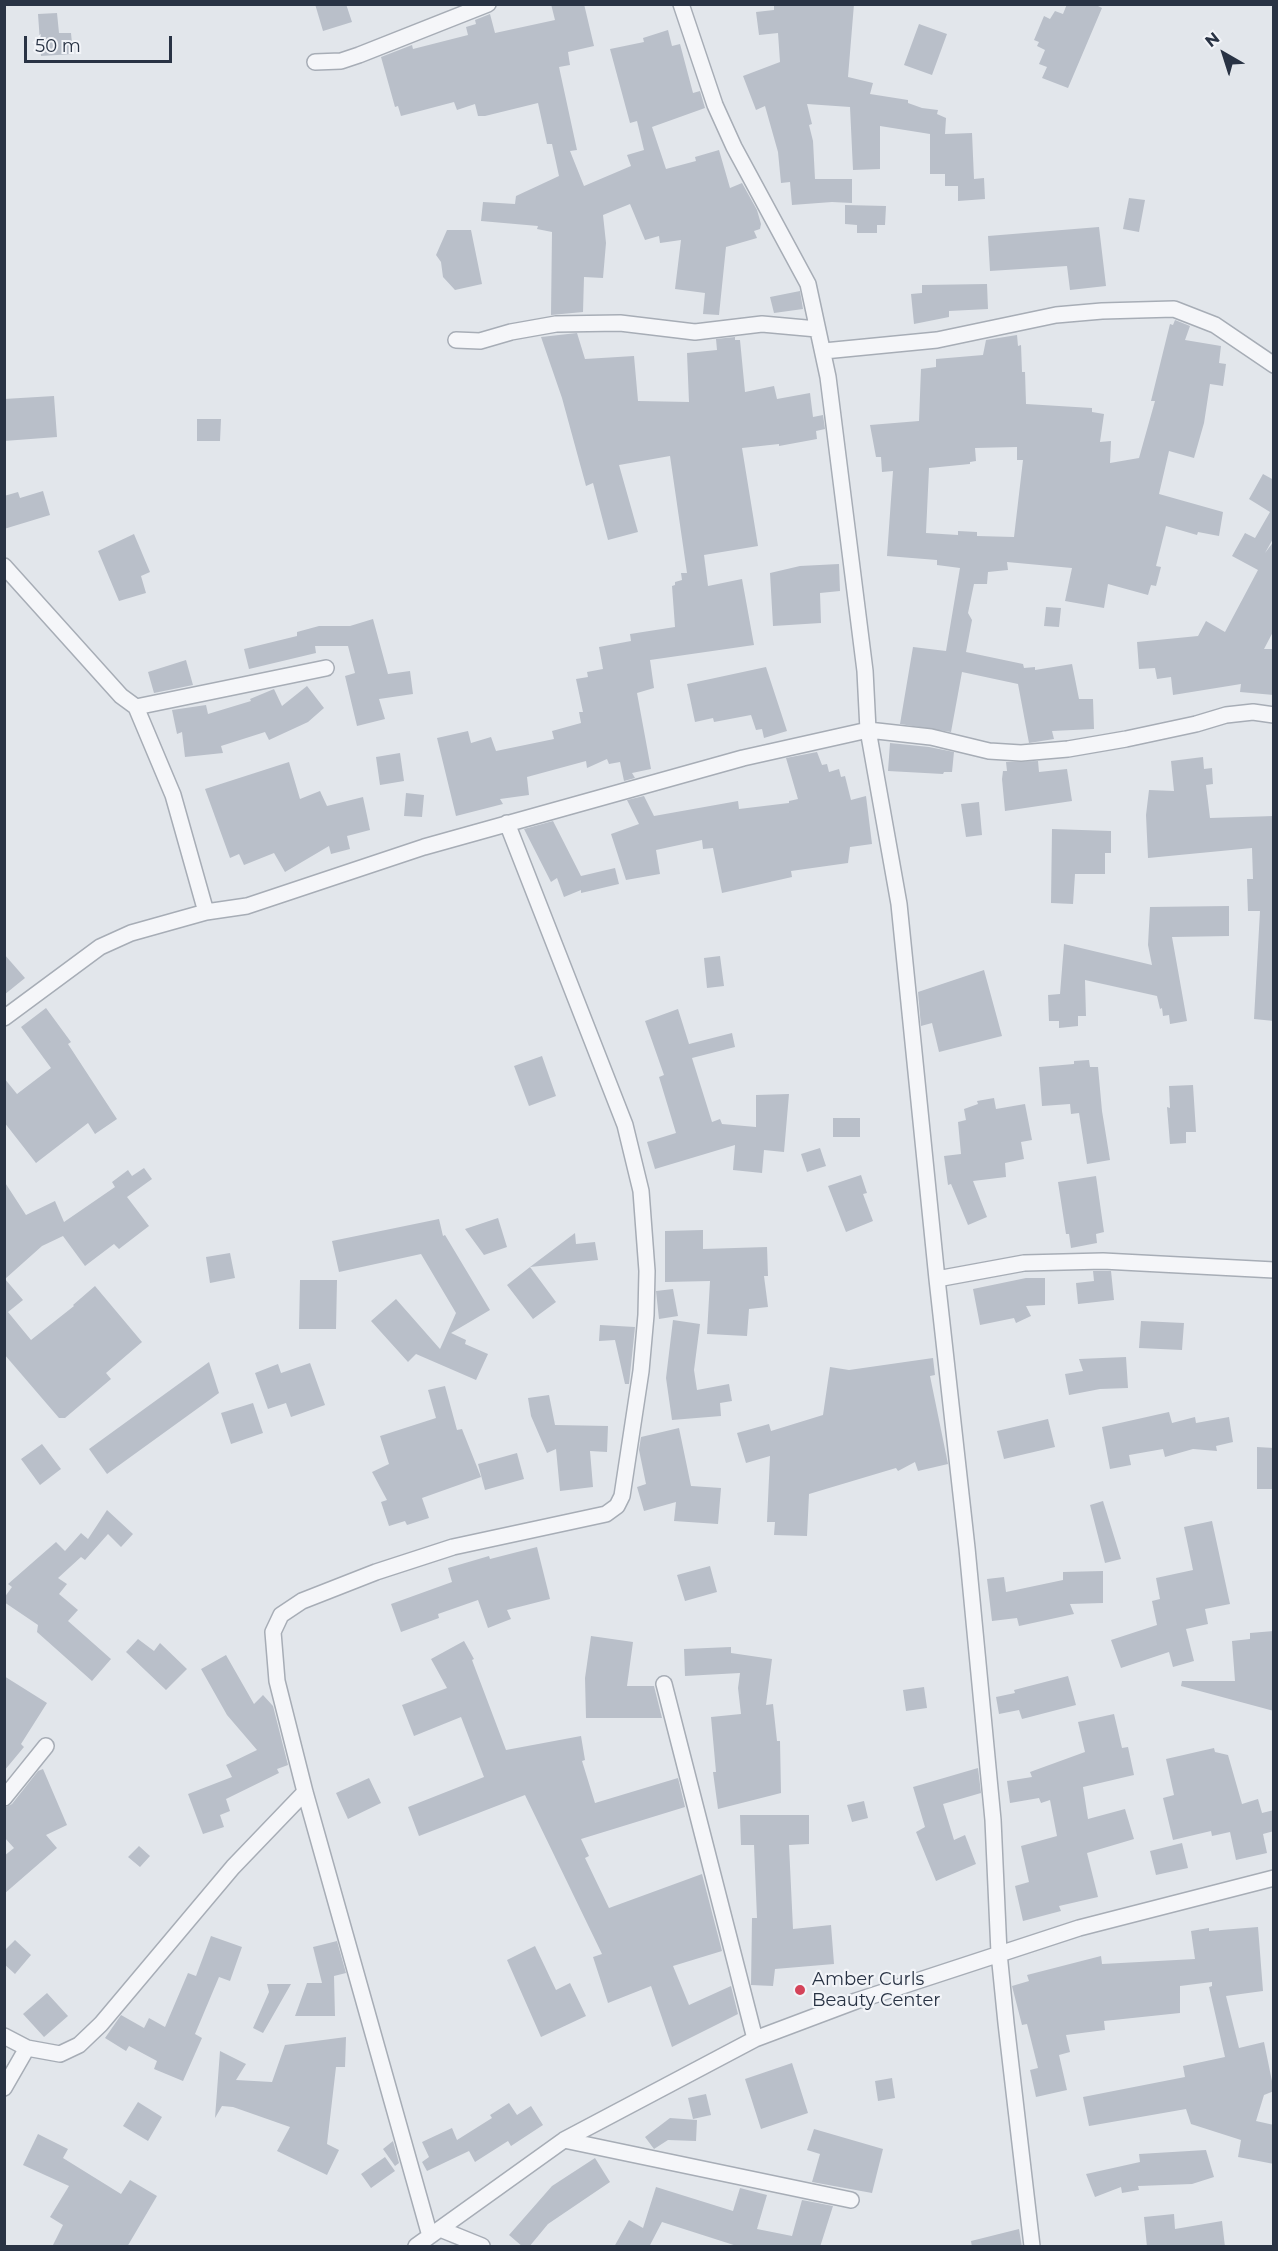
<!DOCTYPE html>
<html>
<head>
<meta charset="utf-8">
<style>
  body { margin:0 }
  #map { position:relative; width:1278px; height:2251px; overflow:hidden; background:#e2e6eb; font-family:Montserrat,sans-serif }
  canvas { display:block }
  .frame { position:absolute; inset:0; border:6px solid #293344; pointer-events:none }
  .north { position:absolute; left:1194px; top:24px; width:60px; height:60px; -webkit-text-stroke:4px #f2f4f8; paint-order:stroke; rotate:321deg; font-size:16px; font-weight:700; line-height:24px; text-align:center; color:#293344 }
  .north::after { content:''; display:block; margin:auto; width:21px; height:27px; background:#293344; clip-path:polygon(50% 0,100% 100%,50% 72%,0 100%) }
  .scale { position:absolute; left:24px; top:36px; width:148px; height:27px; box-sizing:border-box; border:3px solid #293344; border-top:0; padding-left:8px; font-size:18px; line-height:21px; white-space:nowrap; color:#293344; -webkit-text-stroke:4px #f2f4f8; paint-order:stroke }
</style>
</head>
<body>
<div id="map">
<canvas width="1278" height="2251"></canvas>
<div class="frame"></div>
<div class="north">N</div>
<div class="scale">50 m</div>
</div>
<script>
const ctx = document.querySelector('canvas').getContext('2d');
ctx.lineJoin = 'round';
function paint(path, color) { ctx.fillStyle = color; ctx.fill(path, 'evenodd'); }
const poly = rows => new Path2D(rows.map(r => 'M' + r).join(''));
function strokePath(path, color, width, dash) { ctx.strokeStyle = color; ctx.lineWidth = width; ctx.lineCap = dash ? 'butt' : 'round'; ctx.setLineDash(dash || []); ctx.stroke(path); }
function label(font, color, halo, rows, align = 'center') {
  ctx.font = font + ' Montserrat,sans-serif'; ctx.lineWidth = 4.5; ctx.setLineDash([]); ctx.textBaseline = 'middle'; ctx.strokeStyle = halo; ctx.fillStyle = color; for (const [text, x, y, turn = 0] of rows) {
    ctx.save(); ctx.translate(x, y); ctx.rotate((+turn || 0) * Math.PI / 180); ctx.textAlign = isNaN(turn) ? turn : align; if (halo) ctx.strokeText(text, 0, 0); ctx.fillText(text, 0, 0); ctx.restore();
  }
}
const building = poly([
  [315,4,346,4,352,22,323,31],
  [551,4,584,4,594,46,568,52,570,65,559,67,577,150,570,151,584,186,631,166,627,155,644,150,637,121,630,123,610,49,644,42,643,38,668,30,672,46,680,44,693,93,700,91,705,108,652,127,666,169,696,161,695,157,719,150,730,188,742,183,757,210,761,224,760,229,754,231,757,238,726,247,719,315,703,314,705,293,675,289,681,240,660,243,659,236,645,240,630,204,603,215,606,243,603,278,584,277,583,312,551,315,552,232,537,229,538,226,481,221,483,202,515,204,516,196,559,176,552,144,547,144,538,103,485,116,478,116,475,104,457,110,454,102,401,116,398,106,395,107,381,57,412,45,413,49,468,35,466,27,476,24,475,20,490,14,495,33,555,20],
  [774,4,854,4,848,77,873,83,870,94,908,100,908,103,922,108,938,110,937,114,946,118,945,134,972,133,974,179,984,178,985,199,958,201,958,186,945,186,945,174,930,174,930,134,880,126,880,169,853,170,850,107,807,104,812,124,809,125,813,141,815,179,852,179,852,203,832,202,792,205,790,182,781,183,778,152,765,106,756,110,743,76,780,62,778,33,759,35,756,12,774,10],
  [1067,4,1094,4,1102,8,1068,88,1042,78,1047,67,1039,64,1045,50,1037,46,1039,42,1034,40,1044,16,1050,19,1055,11,1063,14],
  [57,13,59,33,71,33,73,54,41,56,38,14],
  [919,24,947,34,932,75,904,65],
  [1129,198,1145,200,1139,232,1123,229],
  [845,205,886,206,885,225,877,225,877,233,857,233,857,225,845,224],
  [1099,227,1106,286,1070,290,1067,266,990,271,988,236],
  [447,230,471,230,482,284,455,290,443,277,441,262,436,255],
  [987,284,988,309,949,311,949,317,914,324,911,294,922,293,922,285],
  [800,291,803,309,774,313,770,297],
  [1175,320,1190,326,1185,340,1221,346,1219,363,1226,364,1223,386,1210,384,1204,423,1194,458,1169,451,1159,494,1223,512,1219,536,1198,532,1197,535,1166,526,1156,566,1161,567,1156,586,1151,585,1148,595,1108,584,1104,608,1065,601,1072,568,1007,562,1008,570,988,572,987,584,974,584,968,613,972,620,966,652,1023,664,1024,668,1035,667,1035,670,1072,664,1079,699,1093,699,1094,729,1052,731,1054,739,1029,743,1018,684,962,672,951,732,900,724,913,647,946,651,960,568,937,565,937,560,887,556,893,471,882,472,881,457,876,457,870,425,919,421,921,369,936,367,936,359,983,355,986,340,1017,335,1018,346,1021,345,1022,372,1025,372,1026,404,1092,408,1092,412,1104,414,1100,442,1111,441,1110,463,1139,458,1155,401,1151,401,1170,324,1173,325],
  [1017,447,1017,460,1023,460,1014,537,977,536,977,532,958,531,958,535,926,533,929,468,970,464,970,462,976,461,975,448],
  [577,333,585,359,634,356,638,401,689,402,687,353,717,350,716,339,735,337,735,340,740,340,745,392,774,386,777,399,810,393,813,417,823,415,825,429,816,431,817,439,779,446,779,444,742,448,758,546,704,555,708,586,742,579,754,645,650,660,654,688,637,693,651,769,632,773,635,778,624,781,620,762,609,764,607,759,587,768,586,761,527,777,529,795,500,799,503,804,456,816,437,738,468,731,471,743,491,737,496,751,554,739,552,731,581,723,579,712,583,712,576,679,588,677,587,672,603,669,599,647,631,641,630,634,675,627,672,586,675,585,675,582,682,580,681,573,687,573,670,456,619,465,638,532,608,540,593,483,586,486,562,398,541,337],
  [54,396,57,437,4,441,4,399],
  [197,419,221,419,220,441,197,441],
  [1263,474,1274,480,1274,537,1265,553,1274,541,1274,630,1264,649,1274,649,1274,695,1240,692,1241,684,1173,695,1171,677,1157,679,1155,668,1139,669,1137,642,1198,636,1206,621,1225,632,1258,570,1232,556,1245,533,1255,538,1270,512,1249,499],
  [43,491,50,515,4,529,4,496,18,492,20,498],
  [134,534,150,572,141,576,146,593,119,601,98,551],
  [839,564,840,591,820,593,821,623,773,626,770,573,800,566],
  [1046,607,1061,608,1059,627,1044,626],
  [373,619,388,674,410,671,413,694,379,699,385,719,357,726,345,676,355,673,348,646,315,646,316,653,249,669,244,649,297,636,297,632,319,626,350,626],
  [186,660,193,685,154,693,148,672],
  [766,667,787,731,764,738,762,729,756,730,751,715,714,722,713,718,695,722,687,684],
  [307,686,324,708,308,722,269,740,265,732,221,746,223,753,185,757,182,732,177,734,172,710,206,705,208,714,251,701,250,699,274,689,282,706],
  [890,743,929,747,954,752,952,772,944,772,943,774,888,771],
  [817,752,822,765,827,764,829,772,839,769,841,777,845,776,851,800,866,796,872,844,850,847,848,863,791,871,792,877,722,893,713,848,703,849,702,840,656,850,660,874,626,880,611,834,639,824,627,800,644,796,654,816,738,801,739,809,789,803,789,801,798,799,786,758],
  [400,753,404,781,380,785,376,757],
  [1203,757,1204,769,1212,768,1213,784,1206,785,1210,818,1274,816,1274,1021,1254,1019,1260,911,1248,911,1247,879,1253,879,1252,848,1148,858,1146,815,1149,790,1174,791,1171,761],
  [1038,761,1039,772,1067,769,1072,801,1005,811,1002,779,1003,771,1007,771,1006,762],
  [289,762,300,799,320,791,327,806,363,797,370,830,347,836,350,849,331,854,329,846,285,872,274,853,244,865,239,854,230,858,205,789],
  [406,793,424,795,422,817,404,816],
  [979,802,982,835,966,837,961,804],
  [553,821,581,876,615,868,619,884,581,893,581,890,564,897,557,878,551,882,524,829],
  [1052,829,1111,831,1111,853,1105,853,1105,874,1075,874,1073,904,1051,903],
  [1229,906,1229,936,1172,937,1187,1021,1170,1024,1169,1015,1163,1016,1162,1008,1160,1009,1157,996,1085,980,1086,1016,1078,1016,1078,1026,1059,1028,1059,1021,1049,1021,1048,995,1060,994,1064,944,1152,965,1148,945,1150,907],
  [4,954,25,978,4,995],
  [720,956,724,986,707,988,704,958],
  [984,970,1002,1036,939,1052,932,1023,921,1026,918,992],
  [46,1008,71,1042,68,1044,117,1119,95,1134,88,1123,36,1163,4,1122,4,1078,17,1094,51,1068,21,1027],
  [678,1009,689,1044,732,1033,735,1047,692,1058,712,1122,720,1119,722,1124,756,1127,756,1095,789,1094,784,1152,764,1150,762,1173,733,1170,735,1145,655,1169,647,1142,676,1133,659,1077,664,1075,645,1021],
  [542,1056,556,1096,529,1106,514,1066],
  [1089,1060,1090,1067,1098,1067,1102,1111,1110,1160,1087,1164,1079,1113,1071,1114,1070,1104,1042,1106,1039,1067,1074,1064,1074,1061],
  [1193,1085,1196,1132,1186,1132,1186,1143,1170,1144,1167,1107,1170,1108,1169,1086],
  [994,1098,996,1109,1025,1104,1032,1140,1021,1142,1024,1159,1005,1163,1006,1177,973,1181,987,1217,968,1225,951,1184,948,1185,944,1156,961,1154,958,1122,966,1120,964,1109,978,1104,977,1101],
  [833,1118,860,1118,860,1137,833,1137],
  [820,1148,826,1166,807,1172,801,1154],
  [144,1168,152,1179,127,1197,149,1226,119,1249,114,1244,85,1266,63,1236,42,1246,5,1279,23,1300,8,1312,31,1340,74,1306,73,1305,95,1286,142,1342,106,1373,111,1379,65,1418,59,1418,4,1354,4,1181,26,1215,55,1201,64,1222,115,1187,112,1182,128,1170,132,1176],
  [861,1175,867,1193,863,1194,873,1221,846,1232,828,1186],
  [1096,1176,1104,1232,1096,1234,1097,1243,1071,1248,1069,1234,1066,1234,1058,1182],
  [498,1218,507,1247,484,1255,465,1229],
  [439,1219,443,1236,445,1235,490,1310,451,1333,466,1340,465,1344,488,1354,476,1380,416,1354,408,1362,371,1321,396,1299,440,1349,456,1313,421,1254,339,1272,332,1241],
  [703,1230,703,1249,767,1247,768,1276,764,1276,768,1307,749,1309,747,1336,707,1334,710,1281,665,1282,665,1231],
  [575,1233,576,1244,595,1242,598,1260,530,1267],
  [230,1253,235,1278,210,1283,206,1257],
  [530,1267,556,1302,533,1319,507,1285],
  [1093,1271,1111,1271,1114,1300,1078,1304,1076,1283,1094,1281],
  [1026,1278,1045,1278,1045,1305,1026,1306,1031,1316,1016,1323,1014,1318,980,1325,973,1289],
  [300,1280,337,1280,336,1329,299,1329],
  [673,1289,678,1316,659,1319,656,1291],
  [673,1320,700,1324,694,1370,697,1390,729,1384,732,1401,720,1403,721,1416,672,1420,666,1378],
  [1141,1321,1184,1323,1182,1350,1139,1348],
  [600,1325,635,1327,629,1384,625,1384,615,1340,599,1341],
  [1126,1357,1128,1388,1100,1389,1069,1395,1065,1374,1083,1371,1079,1359],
  [933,1358,935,1375,930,1376,948,1464,918,1471,915,1462,898,1471,896,1468,809,1494,807,1536,774,1535,775,1522,767,1522,770,1456,746,1463,737,1433,769,1424,771,1431,823,1415,830,1367,849,1370],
  [209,1362,219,1393,107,1474,89,1449],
  [310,1363,325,1405,291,1417,286,1403,268,1409,255,1373,278,1364,281,1373],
  [445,1386,457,1430,462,1429,481,1477,422,1498,429,1518,407,1525,405,1521,389,1526,381,1502,387,1500,372,1472,389,1464,380,1436,436,1418,428,1390],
  [549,1395,555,1425,608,1426,607,1452,590,1451,593,1487,560,1491,556,1449,547,1453,531,1416,528,1398],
  [253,1403,263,1433,231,1444,221,1413],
  [1169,1412,1172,1423,1195,1417,1196,1423,1229,1417,1233,1442,1216,1446,1217,1451,1193,1449,1165,1457,1163,1449,1129,1455,1131,1465,1110,1469,1102,1427],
  [1048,1419,1055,1447,1004,1459,997,1431],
  [679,1428,691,1486,721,1488,718,1524,674,1521,676,1502,644,1511,637,1487,646,1484,639,1450,641,1437],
  [42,1444,61,1469,40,1485,21,1459],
  [1257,1447,1274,1448,1274,1489,1257,1489],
  [517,1453,524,1479,485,1490,478,1464],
  [1103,1501,1121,1559,1105,1563,1090,1505],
  [107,1510,133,1534,121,1547,108,1534,85,1560,81,1557,58,1578,67,1584,59,1594,78,1610,68,1621,111,1659,92,1681,37,1632,38,1625,4,1602,4,1598,12,1587,8,1584,56,1542,65,1551,81,1533,88,1539],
  [1212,1521,1230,1604,1205,1609,1208,1624,1186,1629,1194,1661,1173,1667,1169,1652,1121,1668,1111,1640,1157,1625,1152,1601,1160,1599,1156,1578,1193,1570,1184,1527],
  [537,1547,550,1599,507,1610,511,1619,488,1628,478,1600,438,1614,439,1618,401,1632,391,1604,452,1582,448,1568,489,1556,490,1559],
  [710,1566,717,1592,685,1601,677,1575],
  [1103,1571,1103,1603,1070,1604,1074,1614,1019,1626,1017,1618,992,1621,987,1579,1004,1577,1006,1592,1063,1580,1063,1572],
  [1274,1631,1274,1711,1181,1686,1182,1681,1235,1681,1232,1641,1250,1639,1250,1633],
  [591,1636,633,1642,627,1686,654,1686,662,1718,586,1718,585,1678],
  [138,1639,154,1651,160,1643,187,1669,166,1690,126,1652],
  [464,1641,474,1659,472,1660,506,1750,581,1736,585,1760,582,1761,595,1803,678,1778,685,1807,581,1839,589,1856,585,1858,609,1908,702,1874,722,1951,673,1966,689,2005,731,1986,738,2014,672,2047,651,1986,608,2003,593,1957,602,1954,525,1795,419,1836,408,1807,484,1777,461,1717,414,1736,402,1705,447,1688,431,1659],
  [731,1647,731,1653,772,1659,766,1705,773,1704,777,1741,780,1741,781,1793,718,1809,713,1772,716,1772,711,1717,741,1714,738,1688,740,1673,685,1676,684,1649],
  [226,1655,254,1704,263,1695,273,1706,288,1765,277,1769,279,1773,226,1799,230,1811,220,1815,224,1827,203,1834,188,1794,232,1777,226,1765,257,1750,227,1715,201,1669],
  [4,1676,47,1703,21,1744,24,1747,4,1771],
  [1068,1676,1076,1705,1022,1719,1019,1710,999,1714,996,1697,1015,1693,1014,1690],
  [924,1687,927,1708,906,1711,903,1690],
  [1114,1714,1122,1748,1128,1747,1134,1775,1083,1787,1088,1819,1125,1809,1134,1839,1087,1853,1098,1897,1059,1906,1061,1911,1023,1921,1015,1886,1029,1882,1021,1846,1057,1836,1050,1800,1041,1803,1039,1798,1010,1803,1007,1781,1032,1777,1030,1772,1085,1752,1078,1722],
  [1214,1748,1215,1752,1228,1755,1242,1804,1258,1799,1262,1813,1274,1810,1274,1831,1263,1834,1267,1853,1236,1860,1230,1832,1212,1836,1211,1831,1173,1840,1163,1798,1174,1795,1166,1759],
  [978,1768,981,1793,943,1804,954,1840,965,1835,976,1864,936,1881,916,1832,925,1827,913,1787],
  [43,1769,67,1825,46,1835,57,1848,4,1894,4,1856,14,1848,4,1837,4,1808,12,1804,38,1771],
  [369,1778,381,1803,348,1819,336,1793],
  [864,1801,868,1818,852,1822,847,1805],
  [740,1815,809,1815,809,1844,789,1845,793,1929,831,1925,834,1964,775,1969,773,1986,751,1985,752,1918,757,1918,754,1845,741,1845],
  [1182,1843,1188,1868,1156,1875,1150,1851],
  [139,1846,150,1856,140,1867,128,1857],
  [1258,1927,1263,1991,1226,1996,1239,2048,1264,2042,1274,2091,1264,2095,1256,2121,1274,2125,1274,2164,1238,2157,1241,2140,1191,2124,1186,2109,1089,2126,1083,2097,1185,2077,1183,2066,1225,2057,1209,1987,1212,1986,1212,1982,1180,1986,1180,2013,1104,2021,1105,2030,1066,2035,1070,2052,1059,2055,1067,2090,1036,2097,1030,2070,1038,2068,1027,2024,1022,2025,1012,1986,1029,1981,1027,1975,1101,1956,1102,1964,1195,1959,1191,1931,1209,1928,1209,1931],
  [211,1936,242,1947,230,1981,219,1977,195,2034,202,2038,183,2081,154,2069,157,2061,129,2046,126,2051,105,2038,121,2015,144,2028,149,2018,165,2027,188,1973,196,1976],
  [15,1940,31,1955,15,1974,4,1964,4,1951],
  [337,1941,346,1973,334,1976,335,2016,295,2016,307,1983,322,1983,313,1947],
  [535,1946,556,1990,570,1983,586,2016,541,2037,507,1960],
  [267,1984,291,1984,263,2033,253,2028,269,1992],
  [47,1993,68,2016,44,2037,23,2014],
  [346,2037,345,2067,336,2067,327,2144,339,2150,327,2175,277,2151,290,2127,233,2107,222,2106,215,2118,220,2051,246,2064,236,2080,272,2082,285,2045],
  [792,2063,808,2113,761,2129,745,2079],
  [892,2078,895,2098,878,2101,875,2081],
  [706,2094,711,2115,693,2119,688,2098],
  [138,2102,162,2117,148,2141,123,2126],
  [509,2103,517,2115,531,2106,543,2125,511,2146,508,2141,475,2162,469,2151,427,2171,422,2162,429,2157,422,2142,452,2128,457,2140,492,2118,490,2115],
  [670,2118,697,2120,696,2141,668,2140,654,2149,645,2137],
  [814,2129,883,2149,872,2193,812,2182,820,2154,807,2150],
  [38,2134,68,2149,63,2158,121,2194,130,2180,157,2196,127,2247,52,2247,63,2225,50,2217,69,2186,23,2165],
  [393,2141,399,2163,395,2166,383,2149],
  [1206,2150,1214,2177,1192,2184,1138,2186,1139,2190,1122,2193,1121,2187,1095,2197,1086,2174,1140,2162,1139,2154],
  [385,2157,395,2171,371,2188,361,2174],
  [595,2158,610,2182,548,2224,529,2247,523,2247,509,2235,552,2186],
  [656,2187,733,2211,740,2188,767,2195,757,2229,792,2236,802,2200,833,2206,820,2247,740,2247,662,2222,649,2247,614,2247,629,2220,643,2228],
  [1174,2214,1175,2229,1222,2221,1225,2247,1147,2247,1144,2217],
  [1019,2229,1022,2247,972,2247,971,2241]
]);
const street = poly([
  [681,4,715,105,734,147,808,284,828,377,865,671,868,730,899,904,937,1279,967,1548,993,1820,999,1953,1006,2023,1032,2246],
  [315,62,341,61,359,55,488,4],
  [456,340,480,341,511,332,556,324,620,323,695,332,762,324,817,329],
  [824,351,937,340,1056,315,1102,311,1174,309,1215,325,1274,365],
  [4,566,121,696,136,707,173,795,206,912],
  [136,707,326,668],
  [4,1018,100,947,131,933,206,912,247,906,424,847,743,758,868,730,931,737,989,751,1021,753,1068,749,1126,739,1196,724,1226,715,1253,712,1274,715],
  [937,1279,1024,1263,1103,1261,1274,1270],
  [664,1684,755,2039],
  [4,1798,46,1746],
  [4,2036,27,2048],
  [4,2088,27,2048,60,2054,79,2045,101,2024,233,1867,305,1792],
  [564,2140,851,2200],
  [440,2229,482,2246],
  [430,2236,305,1792,277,1681,273,1632,281,1615,302,1601,376,1572,453,1547,606,1514,617,1506,622,1496,641,1371,646,1315,647,1271,641,1191,625,1125,507,823],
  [416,2246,564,2140,755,2039,856,2001,1079,1928,1274,1878]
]);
const markers = [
  [800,1990,6,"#d44359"]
];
const poiNames = [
  ["Amber Curls",812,1980],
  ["Beauty Center",812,2001]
];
paint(building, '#b9bfc9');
strokePath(street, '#a7adb6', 18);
strokePath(street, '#f5f6f9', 15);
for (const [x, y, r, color] of markers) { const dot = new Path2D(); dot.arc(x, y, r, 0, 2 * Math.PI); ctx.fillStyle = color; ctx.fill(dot); strokePath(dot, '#f2f4f8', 2); }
label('18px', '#293344', '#f2f4f8', poiNames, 'left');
</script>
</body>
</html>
